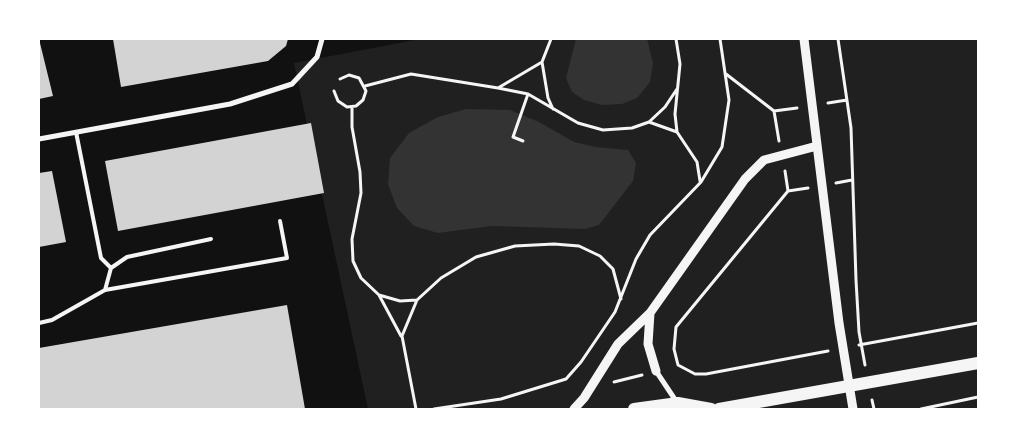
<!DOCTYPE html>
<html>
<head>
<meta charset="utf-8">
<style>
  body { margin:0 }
  #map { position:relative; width:1017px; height:448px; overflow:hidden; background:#111; font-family:"DejaVu Sans",sans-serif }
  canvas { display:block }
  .frame { position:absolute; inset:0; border:40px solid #fff; pointer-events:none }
</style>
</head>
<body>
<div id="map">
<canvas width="1017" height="448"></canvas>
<div class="frame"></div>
</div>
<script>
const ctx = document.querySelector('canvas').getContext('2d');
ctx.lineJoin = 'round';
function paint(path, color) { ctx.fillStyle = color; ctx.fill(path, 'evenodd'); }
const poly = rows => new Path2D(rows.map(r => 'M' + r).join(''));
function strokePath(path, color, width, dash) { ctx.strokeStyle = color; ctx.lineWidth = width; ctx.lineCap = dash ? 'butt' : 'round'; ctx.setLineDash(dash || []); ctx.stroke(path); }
const green = poly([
  [420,39,978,39,978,409,368,409,294,63]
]);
const water = poly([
  [576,39,647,39,653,63,650,82,637,98,622,104,602,105,584,100,572,92,566,78],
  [466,109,510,110,539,122,574,142,596,147,628,150,636,163,633,181,599,225,585,229,492,226,438,233,414,226,397,208,388,184,390,158,409,133,438,117]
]);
const building = poly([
  [39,39,53,96,39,99],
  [113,39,288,39,286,46,268,61,121,87],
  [311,123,324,193,118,231,105,161],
  [52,171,66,242,39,247,39,173],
  [287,305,305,409,39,409,39,348]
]);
const path = poly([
  [676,39,680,64,675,114,677,132,697,162,700,181],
  [838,39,851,128,856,280,859,332,865,365],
  [542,62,548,98,553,109],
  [726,74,774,111],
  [365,86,411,74,498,88,528,94,578,123,603,130,632,128,649,122,665,107,677,89],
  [498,88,542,62,551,39],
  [334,91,338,101,347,107,356,106,363,100,366,91,359,78,349,75,340,79],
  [828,103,847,100],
  [352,107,352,127,360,172,361,193,352,239,353,261,361,278,379,295,401,336],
  [649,122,677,132],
  [523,141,513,137,528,94],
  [779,141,774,111,797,108],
  [785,171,788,191],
  [836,183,852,180],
  [808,188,788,191,676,327,674,349,678,365,695,374,706,374,828,351],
  [379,295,400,301,417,300],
  [859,345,978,323],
  [614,382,642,375],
  [872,400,874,409],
  [416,409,402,336,417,300,441,278,476,257,515,246,554,244,579,246,600,256,613,269,621,299],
  [434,409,501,399,566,379,581,362,615,312,636,259,650,235,701,182,722,147,729,100,720,39],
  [921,409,978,397]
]);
const service = poly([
  [76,132,101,258,111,268],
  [105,290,111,268,127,257,211,239],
  [39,323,52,320,105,290,287,258,280,221]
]);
const minor = poly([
  [39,139,230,104,292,84,317,57,322,39],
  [656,371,676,401]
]);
const tertiary = poly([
  [804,39,839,323,853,409],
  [650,313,648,344,656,371],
  [574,409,584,398,618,344,650,313,745,179,764,160,817,146]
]);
const primary = poly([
  [634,409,678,403,711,409],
  [719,409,978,363]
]);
paint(green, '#202020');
paint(water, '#333');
paint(building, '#d3d3d3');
strokePath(path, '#f5f5f5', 3);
strokePath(service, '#f5f5f5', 4);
strokePath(minor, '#f5f5f5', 5);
strokePath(tertiary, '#f5f5f5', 9);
strokePath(primary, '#f5f5f5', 12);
</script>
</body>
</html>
